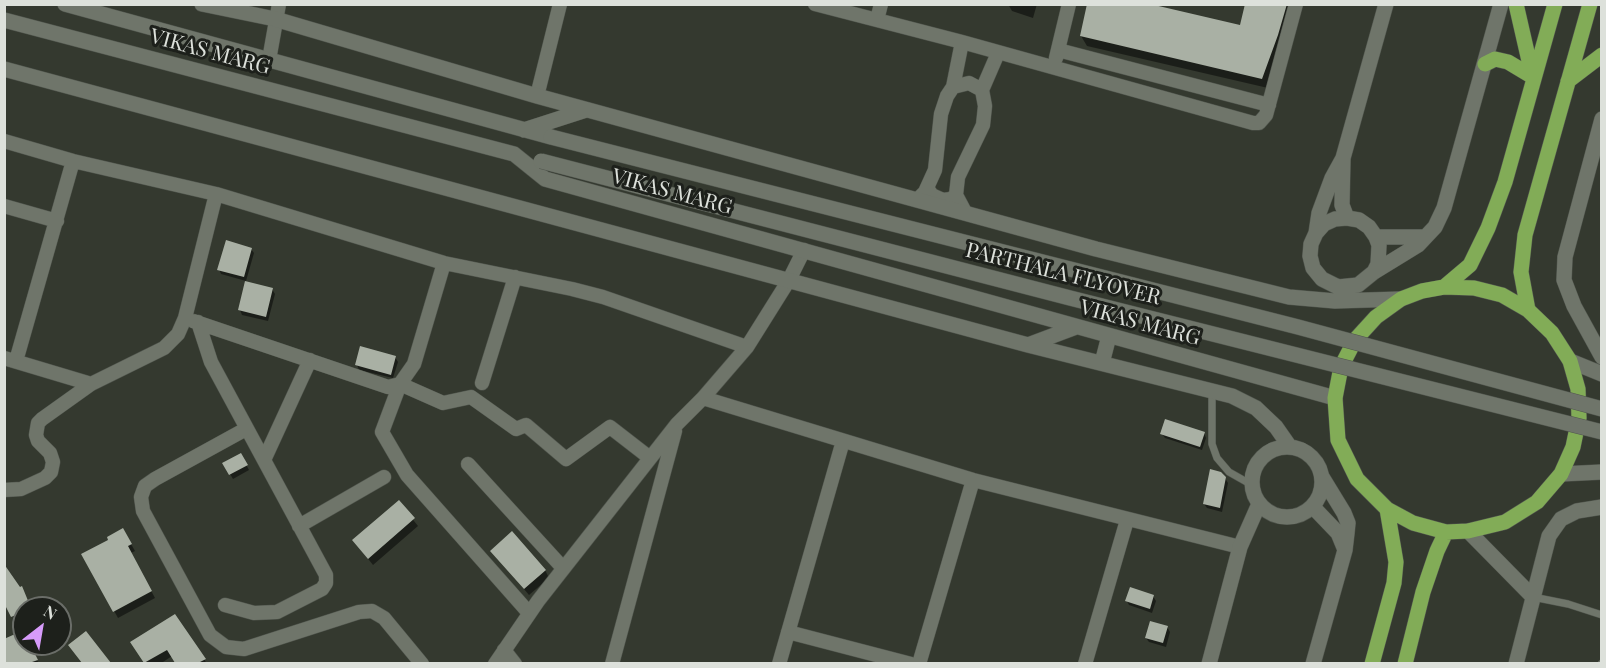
<!DOCTYPE html>
<html>
<head>
<meta charset="utf-8">
<style>
  body { margin:0 }
  #map { position:relative; width:1606px; height:668px; overflow:hidden; background:#34392f; font-family:"Playfair Display",serif }
  canvas { display:block }
  .frame { position:absolute; inset:0; border:6px solid #dde1db; pointer-events:none }
  .north { position:absolute; left:12px; top:596px; width:60px; height:60px; box-sizing:border-box; background:#1d201b; border:2px solid #6a6d68; border-radius:50%; rotate:31deg; font-size:16px; font-weight:700; line-height:24px; text-align:center; color:#dde1db }
  .north::after { content:''; display:block; margin:auto; width:21px; height:27px; background:#d69bfa; clip-path:polygon(50% 0,100% 100%,50% 72%,0 100%) }
</style>
</head>
<body>
<div id="map">
<canvas width="1606" height="668"></canvas>
<div class="frame"></div>
<div class="north">N</div>
</div>
<script>
const ctx = document.querySelector('canvas').getContext('2d');
ctx.lineJoin = 'round';
function paint(path, color) { ctx.fillStyle = color; ctx.fill(path, 'evenodd'); }
const poly = rows => new Path2D(rows.map(r => 'M' + r).join(''));
function strokePath(path, color, width, dash) { ctx.strokeStyle = color; ctx.lineWidth = width; ctx.lineCap = dash ? 'butt' : 'round'; ctx.setLineDash(dash || []); ctx.stroke(path); }
function label(font, color, halo, rows, align = 'center') {
  ctx.font = font + ' "Playfair Display",serif'; ctx.lineWidth = 6; ctx.setLineDash([]); ctx.textBaseline = 'middle'; ctx.strokeStyle = halo; ctx.fillStyle = color; for (const [text, x, y, turn = 0] of rows) {
    ctx.save(); ctx.translate(x, y); ctx.rotate((+turn || 0) * Math.PI / 180); ctx.textAlign = isNaN(turn) ? turn : align; if (halo) ctx.strokeText(text, 0, 0); ctx.fillText(text, 0, 0); ctx.restore();
  }
}
const shadow = poly([
  [1008,4,1037,4,1033,18,1012,11],
  [1246,4,1298,4,1268,88,1087,46,1081,36,1241,27],
  [251,249,254,253,246,281,221,274,219,269],
  [272,289,275,294,268,321,242,315,240,310],
  [395,357,398,362,393,378,359,370,357,365],
  [1204,433,1206,438,1202,450,1165,438,1162,434],
  [241,455,249,470,233,479,224,464],
  [1225,478,1228,483,1222,512,1207,508,1204,504],
  [399,502,418,526,373,565,354,541],
  [123,530,135,551,131,553,155,598,118,618,83,554,110,540],
  [492,551,545,570,549,578,529,595],
  [20,588,30,608,24,608,24,617,15,621,4,599],
  [1153,596,1156,601,1152,613,1129,605,1127,601],
  [174,616,204,659,207,664,176,664,172,656,160,664,146,664,133,643],
  [1167,627,1170,632,1166,647,1149,642,1146,638],
  [24,635,24,644,29,644,39,664,4,664,4,640]
]);
const building = poly([
  [1087,4,1150,4,1240,25,1245,4,1287,4,1278,35,1262,79,1080,36],
  [226,240,252,248,244,277,217,270],
  [245,281,273,288,266,317,238,310],
  [360,346,396,356,391,375,355,365],
  [1165,419,1205,432,1200,447,1160,434],
  [241,453,248,465,229,475,222,463],
  [1210,469,1221,472,1226,477,1220,508,1203,504],
  [399,500,415,518,368,559,352,540],
  [123,528,132,544,128,546,152,591,113,612,81,554,108,540,107,537],
  [512,531,546,570,524,589,490,551],
  [4,564,20,587,22,586,31,608,24,608,24,612,11,617,4,603],
  [1130,587,1154,595,1150,609,1125,601],
  [175,614,206,659,198,663,175,663,167,650,144,663,130,642],
  [1150,621,1168,626,1163,643,1145,638],
  [24,630,24,644,30,644,38,660,29,663,4,663,4,639],
  [86,631,111,663,82,663,68,645]
]);
const lane = poly([
  [1212,392,1212,444,1217,458,1229,472,1252,485],
  [1533,597,1568,604,1602,615],
  [1601,664,1602,663]
]);
const street = poly([
  [815,4,962,42,1253,123,1259,123,1266,115,1296,4],
  [877,20,881,4],
  [1058,50,1269,105],
  [1056,58,1069,4],
  [269,60,279,4],
  [953,87,962,42],
  [982,90,998,53],
  [537,96,560,4],
  [4,141,73,161,216,194,444,263,572,289,603,297,747,347],
  [927,188,932,195,943,200,951,199,956,195],
  [917,200,925,192,935,170,941,114,947,96,953,87,969,83,982,90,985,106,983,125,958,177,956,195,965,212],
  [4,206,57,221],
  [193,321,388,387,400,384,414,364,444,263],
  [198,322,211,362,326,575,326,583,322,589,277,612,254,613,225,605],
  [4,358,91,384],
  [16,361,73,161],
  [482,383,515,277],
  [703,398,973,480,1240,547],
  [246,429,155,479,145,486,141,497,143,511,210,635,226,647,244,649,359,612,372,611,384,618,422,664],
  [264,460,310,360],
  [468,464,563,568],
  [4,490,21,489,45,478,51,472,53,462,50,453,38,441,36,435,38,423,42,419,91,384,164,348,178,334,185,318,216,194],
  [299,526,384,477],
  [529,613,407,475,382,432,400,384,443,403,471,397,516,429,526,425,566,459,610,427,650,458],
  [788,632,911,664],
  [504,650,515,664],
  [495,664,538,601,677,424,703,398,747,347,789,280,804,250],
  [612,664,675,431],
  [779,664,843,441],
  [919,664,973,480],
  [1085,664,1127,520]
]);
const secondary = poly([
  [65,4,551,137],
  [202,4,275,19,537,96,1096,249,1257,289,1289,297,1335,301,1401,299],
  [4,20,514,154,545,179,1335,398],
  [4,69,1028,345,1232,396,1256,408,1276,427,1290,447],
  [1602,119,1565,257,1564,280,1574,306,1602,357],
  [524,130,586,110],
  [1343,158,1342,205,1347,218],
  [1316,233,1324,224,1335,219,1347,218,1359,220,1369,227,1376,237,1379,245,1378,264,1374,272,1358,285,1338,287,1322,279,1313,268,1310,256,1311,244,1316,233,1319,213,1332,178,1343,158,1386,4],
  [1376,237,1425,237],
  [1374,272,1418,245,1435,227,1444,208,1501,4],
  [1028,345,1076,327],
  [1570,361,1602,374],
  [1102,363,1109,336],
  '1252 482a35 35 0 1 1 70 0a35 35 0 1 1-70 0Z',
  [1561,474,1602,472],
  [1313,507,1338,533,1345,550],
  [1468,531,1533,597],
  [1209,664,1240,547,1259,504],
  [1313,664,1345,550,1347,533,1348,523,1344,513,1322,477],
  [1516,664,1549,536,1561,519,1577,511,1602,507]
]);
const primary = poly([
  [1516,4,1532,74],
  [1485,64,1495,59,1508,62,1533,77],
  [1568,81,1602,55],
  [1444,287,1474,288,1502,295,1528,310,1552,333,1570,361,1578,389,1579,418,1573,447,1561,474,1537,502,1505,522,1468,531,1446,532,1413,523,1387,509,1357,479,1338,440,1335,398,1341,367,1355,340,1376,317,1401,299,1422,291,1444,287,1470,265,1488,228,1505,182,1555,4],
  [1528,310,1521,272,1525,235,1590,4],
  [1372,664,1394,583,1396,562,1387,509],
  [1405,664,1423,592,1437,551,1446,532]
]);
const secondaryBridge = poly([
  [551,137,1298,327,1602,409],
  [541,161,1070,298,1602,432]
]);
const streetNames = [
  ["VIKAS MARG",210,52,15],
  ["VIKAS MARG",672,192,15],
  ["PARTHALA FLYOVER",1063,274,14],
  ["VIKAS MARG",1140,323,15]
];
paint(shadow, '#0007');
paint(building, '#a9b0a4');
strokePath(lane, '#51564e', 8);
strokePath(street, '#51564e', 15);
strokePath(secondary, '#51564e', 16);
strokePath(primary, '#51564e', 16);
strokePath(lane, '#6f756a', 7);
strokePath(street, '#6f756a', 14);
strokePath(secondary, '#6f756a', 15);
strokePath(primary, '#82ac57', 15);
strokePath(secondaryBridge, '#51564e', 16, []);
strokePath(secondaryBridge, '#6f756a', 15);
label('21px', '#dde1db', '#1d201b', streetNames);
</script>
</body>
</html>
